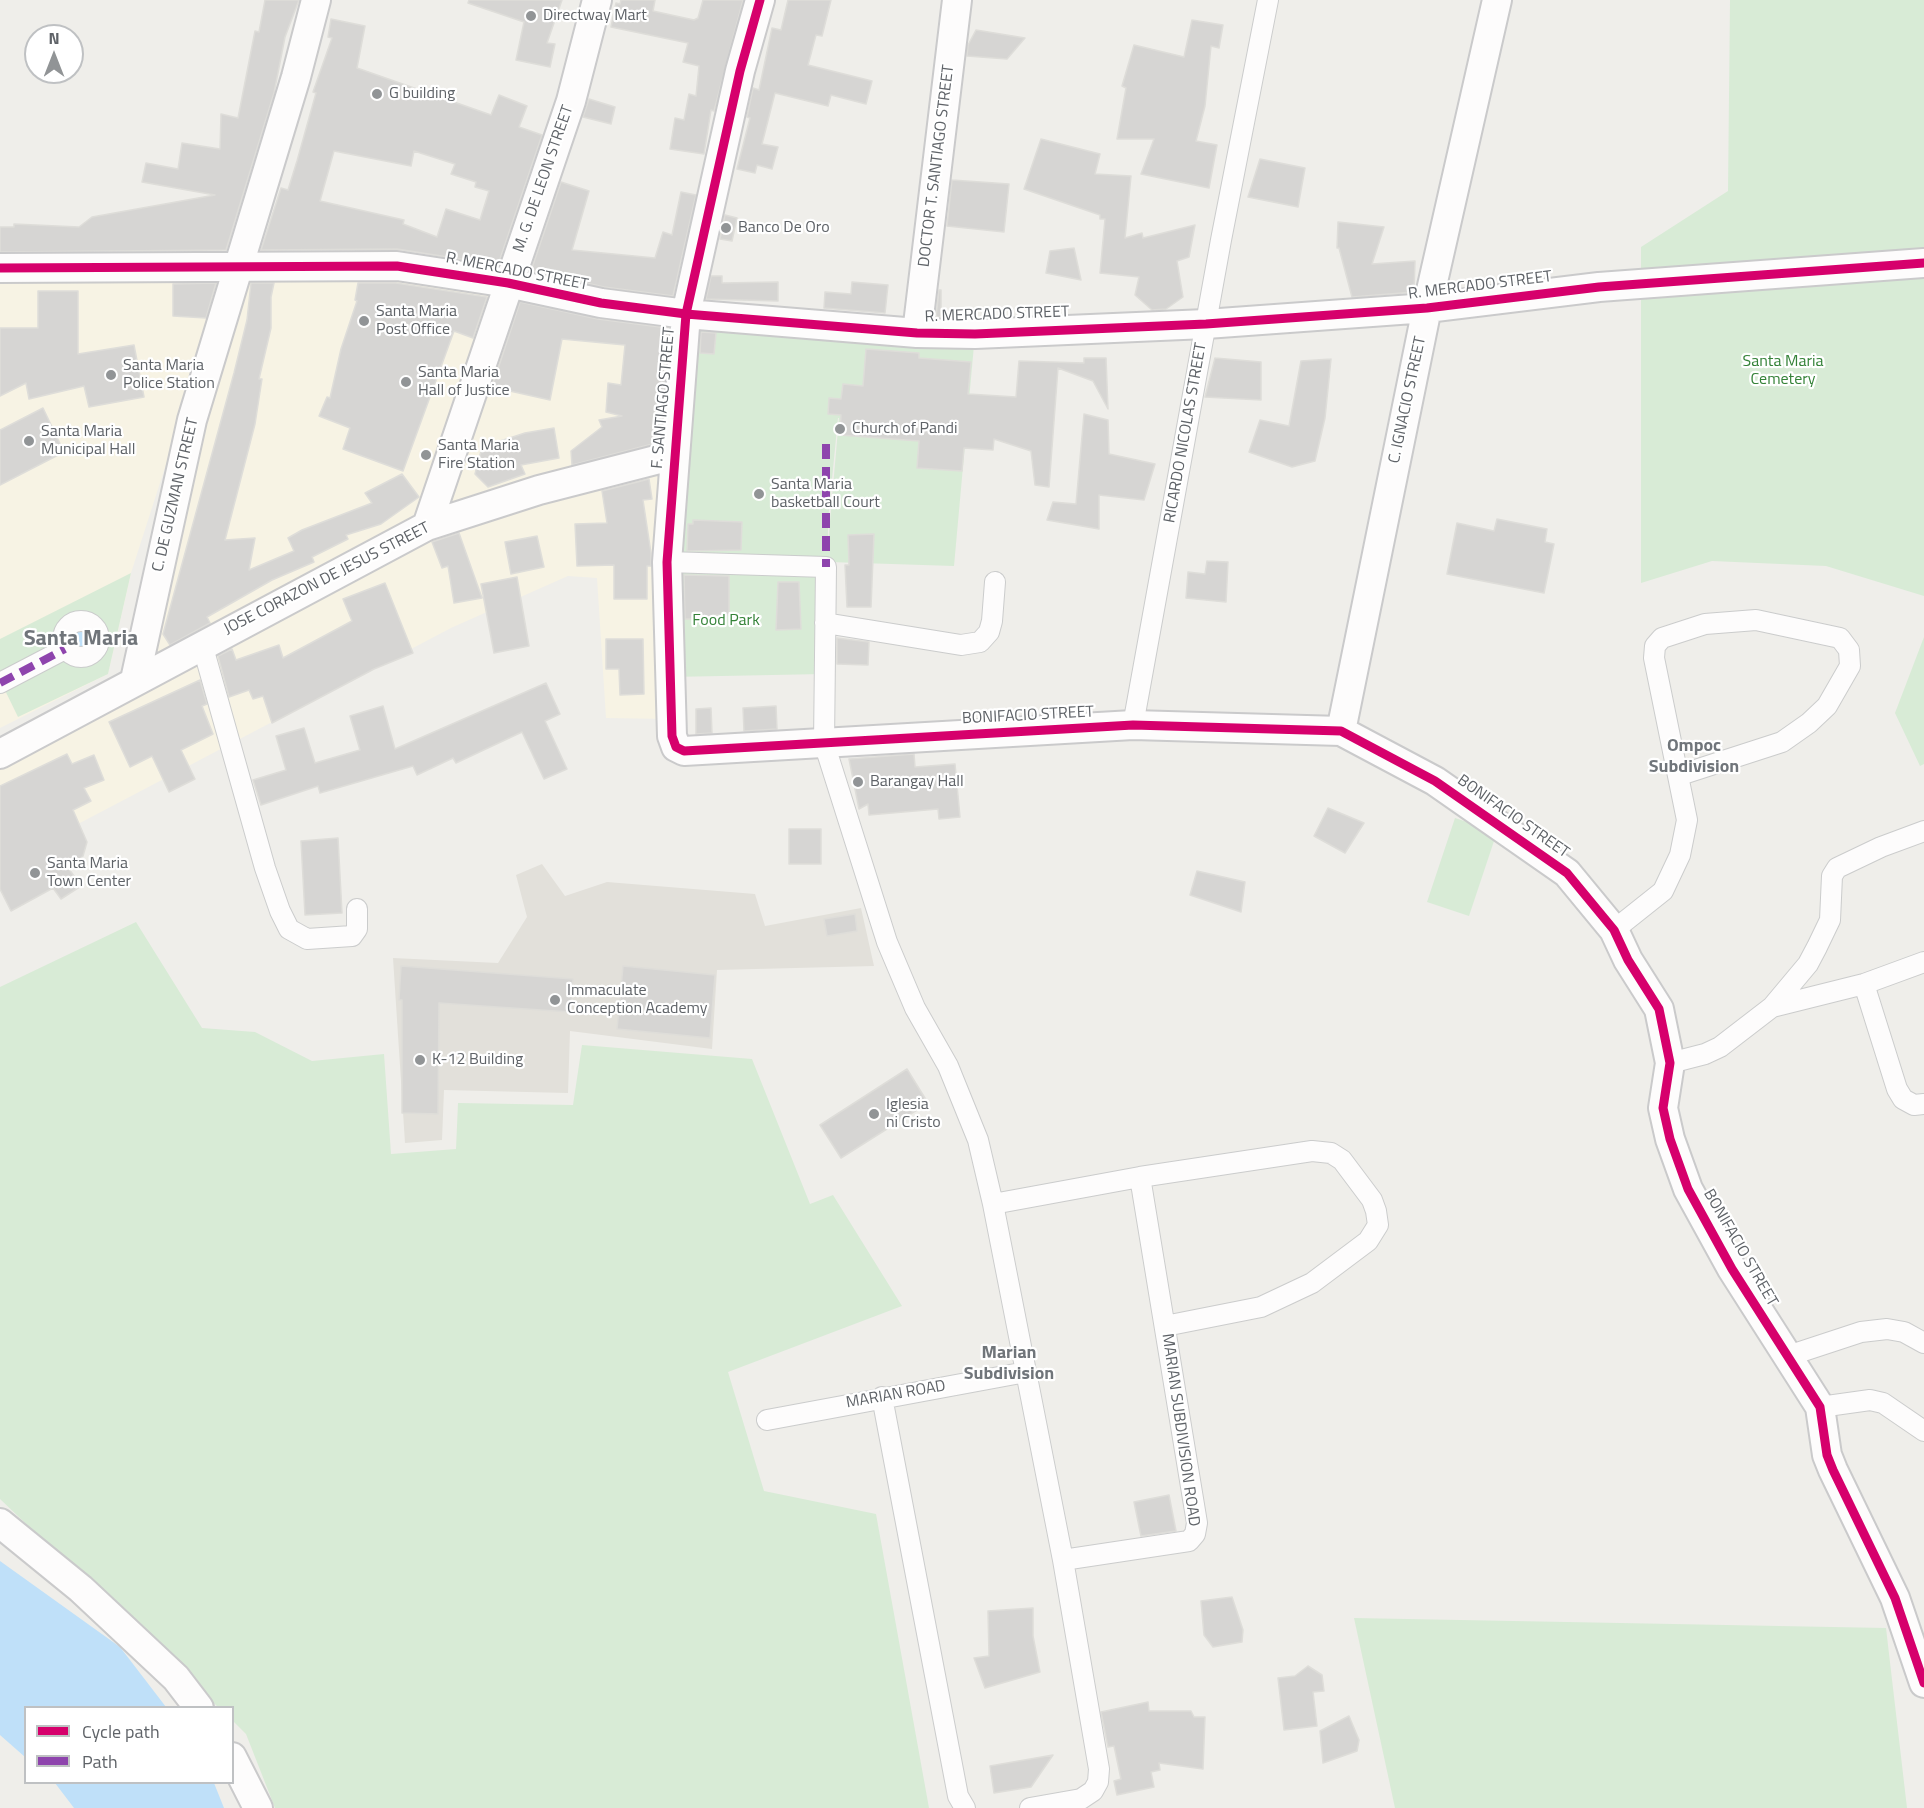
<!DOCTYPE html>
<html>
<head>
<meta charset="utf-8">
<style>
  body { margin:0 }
  #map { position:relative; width:1924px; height:1808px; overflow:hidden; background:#efeeea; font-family:"Titillium Web",sans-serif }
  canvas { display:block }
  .legend { position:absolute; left:24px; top:1706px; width:210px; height:78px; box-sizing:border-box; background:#fff; border:2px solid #bfc1c3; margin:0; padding:8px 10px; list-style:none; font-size:18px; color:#5f6368 }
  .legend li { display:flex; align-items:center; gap:12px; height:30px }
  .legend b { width:30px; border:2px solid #bfc1c3 }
  .north { position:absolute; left:24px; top:24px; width:60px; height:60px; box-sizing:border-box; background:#fff; border:2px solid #bfc1c3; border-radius:50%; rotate:0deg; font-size:16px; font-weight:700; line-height:24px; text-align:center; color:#5f6368 }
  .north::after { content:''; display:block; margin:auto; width:21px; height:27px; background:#919496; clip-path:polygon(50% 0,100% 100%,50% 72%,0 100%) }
</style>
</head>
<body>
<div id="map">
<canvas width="1924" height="1808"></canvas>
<ul class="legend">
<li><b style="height:8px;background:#d6006c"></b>Cycle path</li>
<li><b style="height:8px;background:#8e44ad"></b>Path</li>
</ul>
<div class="north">N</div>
</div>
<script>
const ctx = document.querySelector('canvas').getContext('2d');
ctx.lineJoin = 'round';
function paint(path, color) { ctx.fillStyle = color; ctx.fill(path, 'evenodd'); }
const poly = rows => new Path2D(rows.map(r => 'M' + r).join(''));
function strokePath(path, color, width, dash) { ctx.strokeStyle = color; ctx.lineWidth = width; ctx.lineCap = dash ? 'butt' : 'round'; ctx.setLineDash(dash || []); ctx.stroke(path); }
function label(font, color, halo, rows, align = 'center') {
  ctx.font = font + ' "Titillium Web",sans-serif'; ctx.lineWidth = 4.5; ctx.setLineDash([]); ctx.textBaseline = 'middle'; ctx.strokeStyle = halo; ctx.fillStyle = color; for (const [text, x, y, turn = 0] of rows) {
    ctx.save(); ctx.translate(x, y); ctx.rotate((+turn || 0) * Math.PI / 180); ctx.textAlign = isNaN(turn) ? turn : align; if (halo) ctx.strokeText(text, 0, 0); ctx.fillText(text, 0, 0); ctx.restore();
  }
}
const commercial = poly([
  [238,267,504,286,426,522,137,672],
  [0,278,225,281,131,573,108,674,0,728],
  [510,288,686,314,668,448,437,523],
  [675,455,671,719,606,718,597,578,568,576,451,628,0,865,0,762,442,529]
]);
const education = poly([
  [542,864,565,896,607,882,755,894,765,926,861,908,874,966,717,970,712,1049,570,1031,568,1093,444,1090,442,1140,405,1143,393,958,498,963,527,917,516,875]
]);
const green = poly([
  [1730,0,1924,0,1924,596,1826,566,1712,561,1641,583,1641,247,1728,191],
  [689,317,975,334,954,566,673,557],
  [838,418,839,418,828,544,828,520],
  [673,567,822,567,824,674,670,677],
  [131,573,108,674,18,717,0,680,0,639],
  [1924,637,1924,764,1920,766,1895,713],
  [1455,818,1497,832,1469,916,1427,902],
  [136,922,202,1028,255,1032,312,1061,384,1054,391,1154,456,1149,458,1103,573,1105,582,1045,752,1059,810,1204,833,1195,902,1306,728,1372,764,1491,876,1514,929,1808,275,1808,246,1734,233,1721,232,1708,218,1707,0,1499,0,987],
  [1354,1618,1886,1628,1907,1808,1395,1808]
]);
const water = poly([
  '68 640a12 12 0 1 1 24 0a12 12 0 1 1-24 0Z',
  [0,1561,120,1647,166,1707,26,1708,25,1757,0,1735],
  [55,1783,214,1783,224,1808,74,1808]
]);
const building = poly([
  [265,0,299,0,285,37,274,93,226,250,0,252,0,227,14,227,14,224,79,227,92,217,215,195,142,182,146,163,178,169,182,143,220,149,221,114,238,118,255,31,259,32,265,0],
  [469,0,562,0,547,43,555,44,550,67,516,60,524,22,468,3,469,0],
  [621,0,655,0,653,11,694,20,698,18,703,0,743,0,714,111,711,110,704,154,670,149,675,118,684,120,689,94,696,96,699,66,683,62,688,43,611,27,616,3,620,4,621,0],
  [788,0,831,0,822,36,816,35,808,65,872,81,866,104,831,95,828,106,775,93,762,144,778,147,772,169,757,165,755,173,737,169,750,118,747,117,753,88,759,90,772,28,781,30,788,0],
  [331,19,365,26,357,68,491,115,499,95,527,106,519,127,542,135,498,265,397,249,261,250,281,188,288,190,297,161,316,93,313,92,332,38,328,37,331,19],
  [334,151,411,166,414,151,455,164,451,174,476,182,475,187,489,191,480,220,446,209,437,237,403,224,404,220,320,201,334,151],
  [1192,20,1223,25,1219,48,1211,46,1205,106,1196,141,1217,145,1209,188,1141,174,1154,139,1117,139,1126,88,1122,86,1134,45,1184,57,1192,20],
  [976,30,1025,38,1007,59,967,56,968,45,976,30],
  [589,99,615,107,611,124,583,117,589,99],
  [1041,139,1100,154,1095,174,1131,176,1125,238,1142,233,1143,238,1195,225,1189,257,1177,261,1183,297,1166,309,1152,310,1135,295,1139,277,1100,273,1105,219,1100,219,1100,215,1024,189,1041,139],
  [1260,159,1305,168,1298,207,1248,197,1260,159],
  [952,180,1009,184,1004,232,947,226,952,180],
  [561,182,589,191,572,250,655,258,663,232,672,235,681,192,696,195,673,296,604,287,531,271,561,182],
  [725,215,737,218,732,241,720,239,725,215],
  [1338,222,1384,227,1372,264,1415,261,1414,292,1352,297,1339,248,1337,248,1338,222],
  [1074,248,1081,280,1046,273,1050,251,1074,248],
  [711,276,722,276,722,283,778,282,778,301,706,299,711,276],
  [852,282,888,285,885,313,824,308,825,292,851,294,852,282],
  [216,283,206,318,173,316,173,284,216,283],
  [251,283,274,283,271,297,271,328,259,379,262,379,255,424,225,540,255,538,249,570,294,551,288,538,302,530,372,503,365,493,402,474,419,497,381,524,346,535,348,539,312,557,314,562,272,580,207,617,210,623,170,645,163,634,234,373,247,320,251,283],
  [358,283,396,283,487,297,473,338,454,331,403,471,343,449,350,428,319,416,327,397,330,398,341,349,357,301,355,300,358,283],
  [939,290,941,290,941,317,936,317,939,290],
  [38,291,78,291,78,354,134,345,144,397,89,407,84,386,29,399,26,383,0,396,0,328,38,328,38,291],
  [520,302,598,319,668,328,660,442,572,465,571,451,602,427,599,420,622,416,606,412,608,383,621,385,625,345,562,339,550,400,492,387,520,302],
  [701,332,716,333,714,354,700,353,701,332],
  [866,349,919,353,919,358,971,362,968,394,1016,397,1019,361,1084,363,1084,358,1106,358,1108,409,1093,381,1058,368,1049,487,1035,485,1031,451,994,439,993,450,964,448,962,471,917,468,919,441,840,435,841,415,828,414,829,398,841,399,843,384,863,386,866,349],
  [1215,358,1261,362,1261,400,1205,397,1215,358],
  [1331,359,1325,418,1315,461,1292,467,1249,452,1260,420,1289,426,1301,361,1331,359],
  [43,408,64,452,0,485,0,430,43,408],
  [1084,414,1108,420,1109,454,1155,464,1144,500,1099,495,1099,529,1047,520,1053,502,1076,504,1084,414],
  [554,428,559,458,521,465,525,474,488,487,475,474,482,447,525,433,554,428],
  [649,479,652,499,643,500,651,553,651,566,647,566,647,599,614,599,614,565,577,566,575,524,607,523,602,491,649,479],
  [1497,519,1547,529,1545,542,1554,544,1544,593,1447,574,1457,523,1494,531,1497,519],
  [693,520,742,522,741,550,687,551,688,524,693,524,693,520],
  [459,533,482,598,454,603,448,566,442,568,432,542,459,533],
  [874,534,871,607,847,607,845,565,849,565,848,535,874,534],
  [537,536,544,567,511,574,505,542,537,536],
  [1207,561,1228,562,1226,602,1186,598,1188,572,1205,574,1207,561],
  [684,575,729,576,729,615,714,615,714,619,685,619,684,575],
  [517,577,529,646,494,653,481,584,517,577],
  [778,582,799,582,801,629,776,630,778,582],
  [385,583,413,653,374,669,272,723,263,696,253,699,249,690,229,697,218,656,232,649,236,660,279,645,283,658,352,621,343,599,385,583],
  [837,638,869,642,868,665,837,664,837,638],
  [606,639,643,639,644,694,620,695,619,669,606,669,606,639],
  [200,680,207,704,202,706,213,734,181,750,195,779,169,792,152,756,130,767,109,722,200,680],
  [546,683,560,714,545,721,567,769,544,779,522,732,456,763,453,758,417,775,413,766,320,793,318,786,261,805,253,780,286,770,276,736,304,728,315,763,360,750,350,716,383,706,395,749,546,683],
  [776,706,777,729,744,731,743,708,776,706],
  [711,708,712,733,696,734,696,709,711,708],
  [67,754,72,764,94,755,104,780,84,788,91,801,73,810,87,842,83,856,69,869,81,886,61,899,53,888,11,911,0,889,0,786,67,754],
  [914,754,915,767,955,764,960,817,939,819,938,809,869,815,868,804,859,809,849,759,914,754],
  [1328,808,1364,823,1345,853,1314,836,1328,808],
  [789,829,821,829,821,864,789,864,789,829],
  [338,838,342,913,305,915,301,841,338,838],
  [1197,871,1245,882,1241,912,1190,895,1197,871],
  [855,914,857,931,827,936,824,919,855,914],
  [401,966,573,979,570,1012,439,1003,438,1114,402,1113,402,1000,399,1000,401,966],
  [623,966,715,975,710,1038,617,1029,623,966],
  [907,1069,928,1103,841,1158,820,1125,907,1069],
  [1169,1495,1176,1531,1141,1536,1134,1502,1169,1495],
  [1232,1597,1243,1630,1242,1642,1213,1647,1204,1635,1201,1601,1232,1597],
  [1033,1608,1033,1636,1040,1672,985,1688,974,1658,989,1656,988,1611,1033,1608],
  [1308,1666,1322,1675,1324,1691,1313,1692,1317,1726,1284,1730,1278,1678,1295,1676,1308,1666],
  [1148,1702,1149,1711,1191,1711,1194,1717,1205,1717,1203,1769,1159,1763,1160,1770,1151,1772,1154,1787,1117,1795,1114,1781,1121,1779,1114,1746,1108,1747,1101,1712,1148,1702],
  [1349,1716,1359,1740,1357,1751,1323,1763,1320,1731,1349,1716],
  [1053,1755,1031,1787,994,1793,990,1766,1053,1755]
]);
const street = poly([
  [667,562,826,567,824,743,887,942,915,1008,948,1066,978,1140,993,1204,1063,1560,1099,1769,1098,1782,1093,1791,1081,1799,1030,1808],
  '63 639a18 18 0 1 1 36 0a18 18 0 1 1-36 0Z',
  [825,623,961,645,980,642,989,632,992,621,995,582],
  [202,644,265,868,280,911,289,929,307,939,352,936,357,929,357,909],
  [0,683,65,649],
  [1133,725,1221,240,1268,0],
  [1614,930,1663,891,1680,855,1687,820,1654,658,1655,646,1662,638,1705,624,1756,620,1840,638,1849,650,1850,666,1827,706,1809,723,1782,742,1680,775],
  [1864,984,1897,1089,1903,1099,1914,1105,1924,1104],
  [1772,1007,1864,984,1924,962],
  [1670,1063,1705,1054,1720,1047,1772,1007,1808,964,1817,947,1830,920,1832,876,1837,868,1881,847,1924,831],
  [993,1204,1140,1177,1312,1151,1331,1153,1342,1160,1372,1200,1376,1211,1378,1225,1368,1241,1312,1283,1261,1307,1165,1326],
  [1788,1356,1861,1332,1887,1329,1904,1332,1924,1343],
  [882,1397,958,1796,965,1808],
  [1820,1407,1870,1400,1883,1403,1924,1431],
  [767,1420,1026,1372],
  [1063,1560,1189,1541,1195,1534,1197,1523,1140,1177]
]);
const secondary = poly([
  [760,0,740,71,686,314,667,562,672,736,676,747,684,751,1133,725,1341,731,1435,781,1567,873,1614,930,1628,960,1659,1009,1670,1063,1663,1108,1670,1139,1688,1189,1732,1269,1820,1407,1827,1455,1833,1470,1895,1598,1924,1683],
  [0,268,397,266,508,283,601,303,686,314,917,333,975,334,1206,324,1427,308,1599,287,1924,263],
  [917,333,957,0],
  [427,526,571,101,597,0],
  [135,680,192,420,296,77,316,0],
  [1341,731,1427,308,1497,0],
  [0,754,427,526,539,490,675,455],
  [0,1523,81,1589,176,1678,199,1708],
  [232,1757,258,1808]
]);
const quiet = poly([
  [826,444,826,567],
  [0,683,65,649]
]);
const cycleway = poly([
  [760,0,740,71,686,314,667,562,672,736,676,747,684,751,1133,725,1341,731,1435,781,1567,873,1614,930,1628,960,1659,1009,1670,1063,1663,1108,1670,1139,1688,1189,1732,1269,1820,1407,1827,1455,1833,1470,1895,1598,1924,1683],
  [0,268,397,266,508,283,601,303,686,314,917,333,975,334,1206,324,1427,308,1599,287,1924,263]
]);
const markers = [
  [531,16,6,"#919496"],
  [377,94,6,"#919496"],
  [726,228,6,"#919496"],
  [364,321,6,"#919496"],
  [111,375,6,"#919496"],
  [406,382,6,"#919496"],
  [840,429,6,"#919496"],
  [29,441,6,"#919496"],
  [426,455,6,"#919496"],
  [759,494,6,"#919496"],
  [858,782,6,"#919496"],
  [35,873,6,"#919496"],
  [555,1000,6,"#919496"],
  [420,1060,6,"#919496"],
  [874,1114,6,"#919496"]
];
const poiNames = [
  ["Directway Mart",543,16],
  ["G building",389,94],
  ["Banco De Oro",738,228],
  ["Santa Maria",376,312],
  ["Post Office",376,330],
  ["Santa Maria",123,366],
  ["Police Station",123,384],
  ["Santa Maria",418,373],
  ["Hall of Justice",418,391],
  ["Church of Pandi",852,429],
  ["Santa Maria",41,432],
  ["Municipal Hall",41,450],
  ["Santa Maria",438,446],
  ["Fire Station",438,464],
  ["Santa Maria",771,485],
  ["basketball Court",771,503],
  ["Barangay Hall",870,782],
  ["Santa Maria",47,864],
  ["Town Center",47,882],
  ["Immaculate",567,991],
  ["Conception Academy",567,1009],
  ["K-12 Building",432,1060],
  ["Iglesia",886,1105],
  ["ni Cristo",886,1123]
];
const streetNames = [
  ["DOCTOR T. SANTIAGO STREET",937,166,-83],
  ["M. G. DE LEON STREET",544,179,-71],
  ["R. MERCADO STREET",517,272,11],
  ["R. MERCADO STREET",1480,286,-7],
  ["R. MERCADO STREET",997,315,-2],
  ["F. SANTIAGO STREET",664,398,-85],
  ["C. IGNACIO STREET",1408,400,-78],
  ["RICARDO NICOLAS STREET",1186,433,-80],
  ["C. DE GUZMAN STREET",176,495,-77],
  ["JOSE CORAZON DE JESUS STREET",327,579,-27],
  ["BONIFACIO STREET",1028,716,-3],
  ["BONIFACIO STREET",1513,817,35],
  ["BONIFACIO STREET",1740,1248,60],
  ["MARIAN ROAD",896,1395,-10],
  ["MARIAN SUBDIVISION ROAD",1180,1430,82]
];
const parkNames = [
  ["Santa Maria",1783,362],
  ["Cemetery",1783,380],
  ["Food Park",726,621]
];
const neighbourhoodNames = [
  ["Ompoc",1694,747],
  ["Subdivision",1694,768],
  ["Marian",1009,1354],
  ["Subdivision",1009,1375]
];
const districtNames = [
  ["Santa Maria",81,640]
];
paint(commercial, '#f7f3e4');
paint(education, '#e2e0da');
paint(green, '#d8ebd6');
paint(water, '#bfe0f9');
paint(building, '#d6d5d3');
strokePath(building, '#deddd9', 1.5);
strokePath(street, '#cbcccc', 22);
strokePath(secondary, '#cacacb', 32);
strokePath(street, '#fdfcfc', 20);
strokePath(secondary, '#fdfcfc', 28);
strokePath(quiet, '#8e44ad', 8, [15, 8]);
strokePath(cycleway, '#d6006c', 9);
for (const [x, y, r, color] of markers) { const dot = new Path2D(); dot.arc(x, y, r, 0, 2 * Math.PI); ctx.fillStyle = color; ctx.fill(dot); strokePath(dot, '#fff', 2); }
label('16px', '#5f6368', '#fff', poiNames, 'left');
label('16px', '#5f6368', '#fff', streetNames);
label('16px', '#348238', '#fff', parkNames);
label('bold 18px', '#70757a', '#fff', neighbourhoodNames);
label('bold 22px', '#70757a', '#fff', districtNames);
</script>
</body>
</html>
